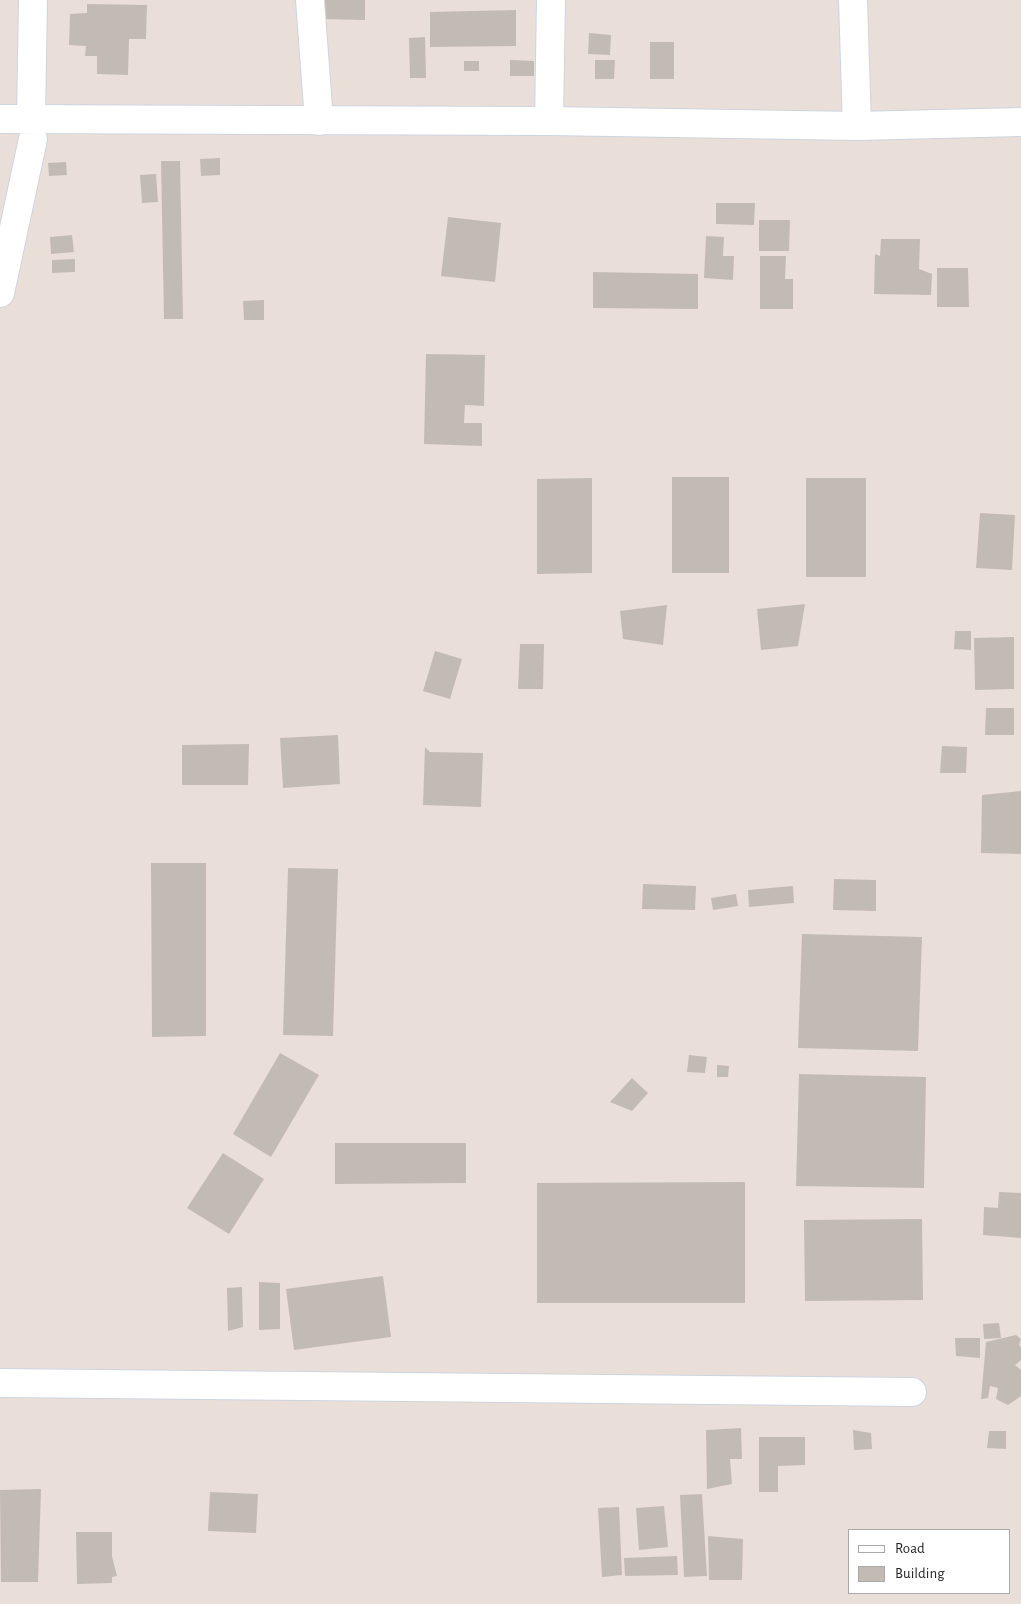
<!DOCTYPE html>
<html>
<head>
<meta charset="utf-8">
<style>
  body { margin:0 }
  #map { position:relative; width:1021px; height:1604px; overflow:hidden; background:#eadfd8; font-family:"Alegreya Sans",sans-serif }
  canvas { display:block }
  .legend { position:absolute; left:848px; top:1529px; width:162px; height:65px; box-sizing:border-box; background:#fff; border:1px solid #a9a9a9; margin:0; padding:6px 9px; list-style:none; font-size:15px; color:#272727 }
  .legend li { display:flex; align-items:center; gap:10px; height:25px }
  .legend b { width:25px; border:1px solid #a9a9a9 }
</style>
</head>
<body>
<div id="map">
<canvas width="1021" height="1604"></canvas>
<ul class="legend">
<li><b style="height:6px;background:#fff"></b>Road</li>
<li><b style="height:14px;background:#c2bbb4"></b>Building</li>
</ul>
</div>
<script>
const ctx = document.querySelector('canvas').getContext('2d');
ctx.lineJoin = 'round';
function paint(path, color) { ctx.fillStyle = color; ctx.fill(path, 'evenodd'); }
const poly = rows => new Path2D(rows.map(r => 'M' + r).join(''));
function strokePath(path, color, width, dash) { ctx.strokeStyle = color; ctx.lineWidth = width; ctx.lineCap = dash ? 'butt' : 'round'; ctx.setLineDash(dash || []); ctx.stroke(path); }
const building = poly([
  [322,0,365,0,365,20,322,19],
  [87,4,147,5,146,39,129,39,128,75,97,74,97,56,85,56,86,46,69,45,70,14,87,13],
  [516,10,516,46,430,47,430,12],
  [589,33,611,35,610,55,588,54],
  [425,37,426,78,410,78,409,38],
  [650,42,674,42,674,79,650,79],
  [510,60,534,61,534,76,510,76],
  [595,60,615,60,614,79,595,79],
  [464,61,479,61,479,71,464,71],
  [220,158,220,175,201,176,200,159],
  [161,161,180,161,183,319,164,319],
  [66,162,67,175,49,176,48,163],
  [156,174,158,202,142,203,140,175],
  [716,203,755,203,754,225,716,224],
  [448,217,501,223,495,282,441,276],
  [759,220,790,220,789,251,759,251],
  [72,235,74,252,51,254,50,237],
  [706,236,724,237,723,256,734,256,733,280,704,278],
  [881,239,920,239,919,269,932,274,931,295,874,294,875,254,880,256],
  [760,256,786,256,785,279,793,279,793,309,760,309],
  [75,259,75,272,52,273,52,260],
  [937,268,968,268,969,307,937,307],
  [593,272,698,274,698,309,593,308],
  [264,300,264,320,244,320,243,301],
  [426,354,485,355,484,406,465,405,464,423,482,423,482,446,424,444],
  [672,477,729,477,729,573,672,573],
  [592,478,592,573,537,574,537,479],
  [806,478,866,478,866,577,806,577],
  [980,513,1015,515,1012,570,976,568],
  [805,604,798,646,761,650,757,609],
  [667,605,663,645,623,639,620,611],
  [955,631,971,631,971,650,954,649],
  [1014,637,1014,689,975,690,974,638],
  [520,644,544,644,543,689,518,689],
  [435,651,462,659,450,699,423,691],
  [986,708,1014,708,1014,735,985,735],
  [338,735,340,784,283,788,280,738],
  [249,744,248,785,182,785,182,745],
  [942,746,967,747,966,773,940,773],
  [425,747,430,752,483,753,481,807,423,805],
  [1021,791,1021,854,981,853,982,795],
  [151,863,206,863,206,1036,152,1037],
  [288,868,338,869,333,1036,283,1035],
  [834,879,876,880,876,911,833,910],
  [643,884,696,886,695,910,642,909],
  [793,886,794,903,749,907,748,890],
  [736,894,738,906,713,910,711,898],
  [802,934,922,937,918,1051,798,1048],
  [280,1053,319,1075,271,1157,233,1134],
  [689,1055,707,1057,705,1073,687,1072],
  [717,1065,729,1066,728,1077,717,1077],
  [799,1074,926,1077,924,1188,796,1186],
  [632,1078,648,1093,632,1111,610,1102],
  [335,1143,466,1143,466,1183,335,1184],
  [223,1153,264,1179,229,1234,187,1208],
  [745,1182,745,1303,537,1303,537,1183],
  [999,1192,1021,1193,1021,1238,983,1235,984,1207,998,1208],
  [922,1219,923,1300,805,1301,804,1220],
  [383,1276,391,1337,294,1350,286,1289],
  [259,1282,280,1283,280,1329,259,1330],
  [242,1287,243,1327,228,1331,227,1288],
  [999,1323,1001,1338,984,1339,983,1324],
  [1016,1335,1021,1339,1019,1345,1021,1347,1021,1360,1015,1365,1021,1370,1021,1396,1008,1405,996,1399,998,1388,990,1386,988,1398,981,1399,986,1342],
  [955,1338,980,1338,980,1358,956,1356],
  [741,1428,742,1459,730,1459,732,1484,707,1489,706,1430],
  [853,1430,871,1433,872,1449,854,1450],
  [989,1431,1006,1431,1006,1449,987,1448],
  [759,1437,805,1437,805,1465,778,1466,778,1492,759,1492],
  [41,1489,38,1582,1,1582,0,1490],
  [210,1492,258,1494,256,1533,208,1531],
  [702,1494,707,1576,684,1577,680,1495],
  [664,1506,668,1547,639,1550,636,1508],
  [619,1507,622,1575,602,1577,598,1508],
  [76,1532,112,1532,112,1556,117,1576,112,1577,112,1583,77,1584],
  [708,1536,743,1539,742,1580,709,1580],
  [677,1556,678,1575,625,1576,624,1558]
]);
const minor = poly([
  [310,0,319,121],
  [853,0,857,126],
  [0,119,549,121,857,126,1021,122],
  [31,119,33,0],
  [549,121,551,0],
  [0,293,33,139],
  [0,1383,912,1392]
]);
paint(building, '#c2bbb4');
strokePath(minor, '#cdd4e0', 30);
strokePath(minor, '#fff', 28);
</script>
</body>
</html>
